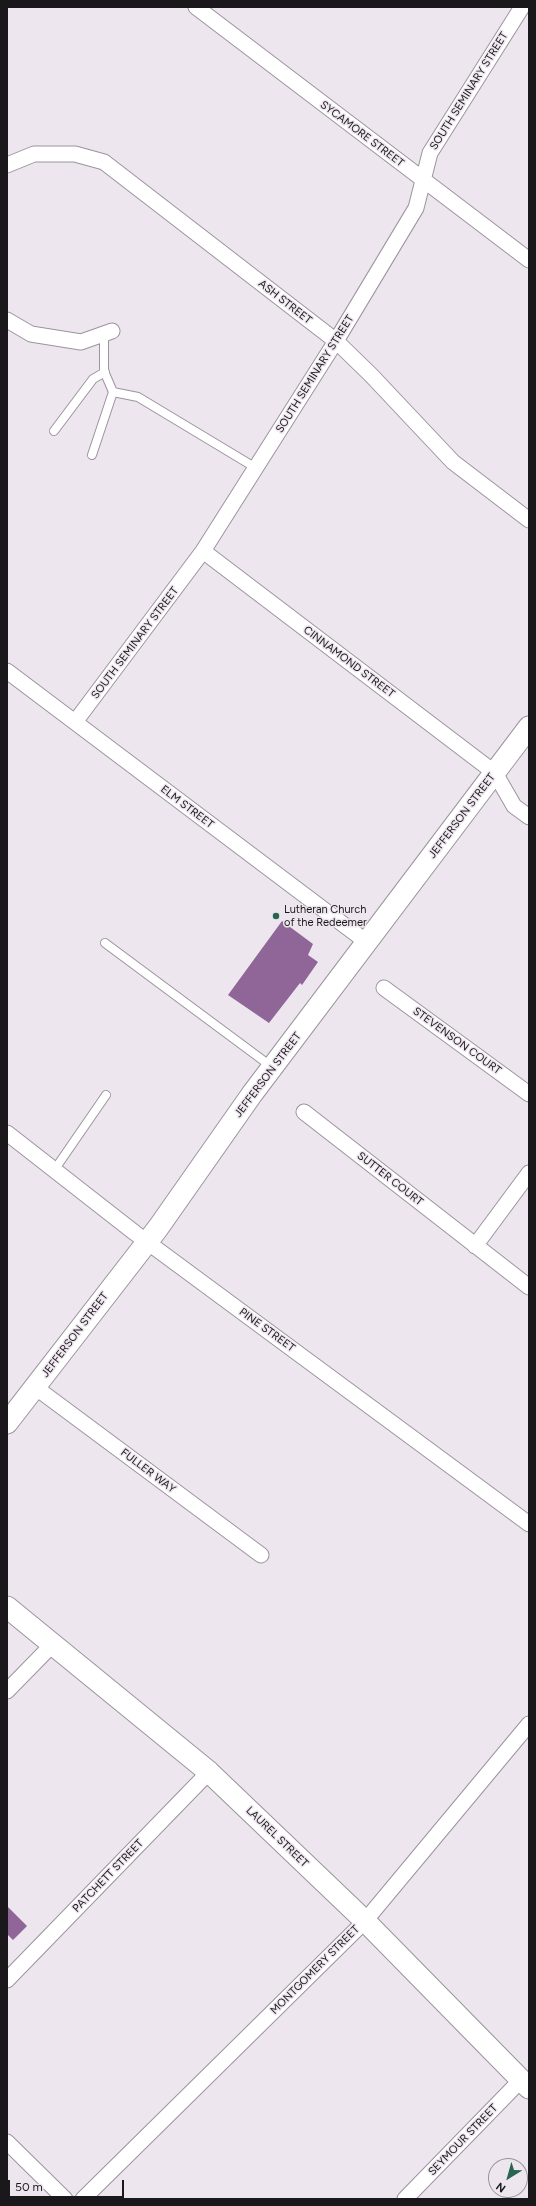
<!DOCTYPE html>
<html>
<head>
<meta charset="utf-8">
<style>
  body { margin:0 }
  #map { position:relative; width:536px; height:2206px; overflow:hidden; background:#eee6ef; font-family:Figtree,sans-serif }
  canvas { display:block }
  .frame { position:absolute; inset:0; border:8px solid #1b181b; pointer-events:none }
  .north { position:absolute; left:488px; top:2158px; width:40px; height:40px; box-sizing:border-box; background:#eee6ef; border:1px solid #9a949a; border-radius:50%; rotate:217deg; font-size:11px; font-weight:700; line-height:16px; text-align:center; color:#1b181b }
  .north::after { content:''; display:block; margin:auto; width:14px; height:18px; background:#286450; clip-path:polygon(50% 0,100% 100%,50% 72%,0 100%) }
  .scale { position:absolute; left:8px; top:2180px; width:116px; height:18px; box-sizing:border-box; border:2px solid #1b181b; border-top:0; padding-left:5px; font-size:12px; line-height:14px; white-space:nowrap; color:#1b181b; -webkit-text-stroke:3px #eee6ef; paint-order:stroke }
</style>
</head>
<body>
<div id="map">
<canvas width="536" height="2206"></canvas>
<div class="frame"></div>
<div class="north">N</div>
<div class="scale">50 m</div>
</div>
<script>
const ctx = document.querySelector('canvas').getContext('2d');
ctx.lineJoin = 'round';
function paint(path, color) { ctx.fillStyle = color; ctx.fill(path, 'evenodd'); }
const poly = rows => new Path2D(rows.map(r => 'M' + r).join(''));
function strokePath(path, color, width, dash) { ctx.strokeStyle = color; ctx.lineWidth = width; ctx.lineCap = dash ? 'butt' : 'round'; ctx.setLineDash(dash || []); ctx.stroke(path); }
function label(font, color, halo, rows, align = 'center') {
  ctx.font = font + ' Figtree,sans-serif'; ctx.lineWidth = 3; ctx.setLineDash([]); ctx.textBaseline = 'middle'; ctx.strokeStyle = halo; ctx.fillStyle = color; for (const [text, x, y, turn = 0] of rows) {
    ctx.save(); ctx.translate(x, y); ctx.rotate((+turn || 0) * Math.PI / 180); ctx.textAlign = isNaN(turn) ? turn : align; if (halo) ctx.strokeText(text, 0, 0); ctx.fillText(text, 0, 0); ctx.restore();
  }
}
const building = poly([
  [282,921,313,944,308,955,318,962,302,985,300,983,269,1023,228,995],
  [7,1906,27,1926,13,1940,7,1934]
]);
const lane = poly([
  [113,392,138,397,256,468],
  [54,431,93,379,105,372],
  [92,455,113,392,104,371,104,334],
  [105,943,272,1067],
  [55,1169,106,1095]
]);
const street = poly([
  [196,7,529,260],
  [7,165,34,154,75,154,104,162,336,341,371,375,453,462,529,520],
  [7,320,31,334,81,342,112,331],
  [203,551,495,773,514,806,529,817],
  [7,671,368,943],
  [75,722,203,551,336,341,416,208,430,153,522,7],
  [384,988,529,1094],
  [304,1112,529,1287],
  [7,1133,135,1233,529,1524],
  [475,1246,529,1173],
  [35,1387,261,1555],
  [7,1691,53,1644],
  [7,1980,209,1772],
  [7,2142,65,2199],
  [83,2199,365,1921,529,1724],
  [405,2199,521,2080]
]);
const secondary = poly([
  [7,1423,158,1228,252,1094,529,727],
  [7,1607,209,1772,365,1921,529,2088]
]);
const markers = [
  [276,916,4,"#286450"]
];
const streetNames = [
  ["SOUTH SEMINARY STREET",469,91,-58],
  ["SYCAMORE STREET",362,134,37],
  ["ASH STREET",285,302,38],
  ["SOUTH SEMINARY STREET",315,374,-58],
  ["SOUTH SEMINARY STREET",135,643,-53],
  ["CINNAMOND STREET",349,662,37],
  ["ELM STREET",187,807,37],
  ["JEFFERSON STREET",462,816,-53],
  ["STEVENSON COURT",457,1041,36],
  ["JEFFERSON STREET",268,1075,-53],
  ["SUTTER COURT",390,1179,38],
  ["PINE STREET",267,1330,36],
  ["JEFFERSON STREET",75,1335,-53],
  ["FULLER WAY",148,1471,37],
  ["LAUREL STREET",277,1837,44],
  ["PATCHETT STREET",108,1876,-46],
  ["MONTGOMERY STREET",315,1970,-45],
  ["SEYMOUR STREET",463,2140,-46]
];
const poiNames = [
  ["Lutheran Church",284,910],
  ["of the Redeemer",284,923]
];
paint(building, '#906699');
strokePath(lane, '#9b949d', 10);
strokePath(street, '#9b949d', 17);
strokePath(secondary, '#9b949d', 23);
strokePath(lane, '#fff', 8);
strokePath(street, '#fff', 15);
strokePath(secondary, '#fff', 21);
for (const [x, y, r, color] of markers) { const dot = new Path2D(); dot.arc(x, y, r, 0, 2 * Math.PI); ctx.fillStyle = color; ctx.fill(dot); strokePath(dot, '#eee6ef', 1.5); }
label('11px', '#1b181b', '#eee6ef', streetNames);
label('11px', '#1b181b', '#eee6ef', poiNames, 'left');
</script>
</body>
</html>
